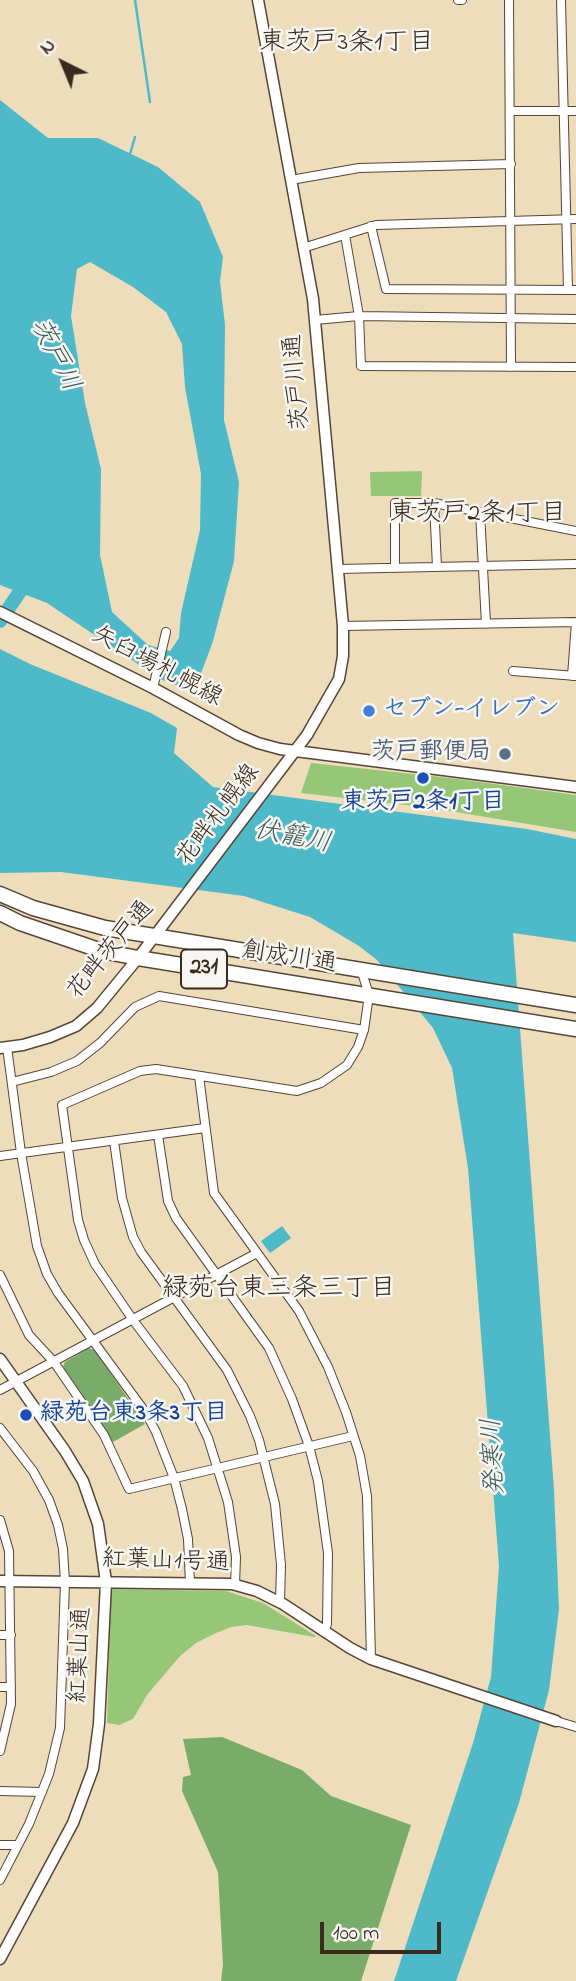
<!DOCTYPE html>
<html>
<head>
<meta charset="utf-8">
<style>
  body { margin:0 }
  #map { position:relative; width:576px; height:1981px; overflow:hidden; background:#edddbb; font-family:"Indie Flower",sans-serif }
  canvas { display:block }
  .north { position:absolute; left:28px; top:28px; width:70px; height:70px; -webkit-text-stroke:5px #f6f6f2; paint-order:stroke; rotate:317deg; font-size:19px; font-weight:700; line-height:28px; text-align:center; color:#3b2a1e }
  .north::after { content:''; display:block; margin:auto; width:24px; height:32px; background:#3b2a1e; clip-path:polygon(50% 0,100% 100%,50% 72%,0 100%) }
  .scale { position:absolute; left:320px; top:1922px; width:121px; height:32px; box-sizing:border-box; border:4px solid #3b2a1e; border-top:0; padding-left:9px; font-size:21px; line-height:24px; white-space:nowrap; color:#3b2a1e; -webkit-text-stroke:5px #f6f6f2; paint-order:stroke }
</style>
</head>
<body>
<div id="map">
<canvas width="576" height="1981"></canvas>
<div class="north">N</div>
<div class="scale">100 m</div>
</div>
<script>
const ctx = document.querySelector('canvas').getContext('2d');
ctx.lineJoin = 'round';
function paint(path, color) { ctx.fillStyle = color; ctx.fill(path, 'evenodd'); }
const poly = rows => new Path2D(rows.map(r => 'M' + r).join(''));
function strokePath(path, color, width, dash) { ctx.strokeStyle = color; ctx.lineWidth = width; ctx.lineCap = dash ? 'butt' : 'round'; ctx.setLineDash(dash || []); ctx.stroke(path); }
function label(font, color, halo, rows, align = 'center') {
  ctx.font = font + ' "Indie Flower","Klee One",sans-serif'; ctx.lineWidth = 5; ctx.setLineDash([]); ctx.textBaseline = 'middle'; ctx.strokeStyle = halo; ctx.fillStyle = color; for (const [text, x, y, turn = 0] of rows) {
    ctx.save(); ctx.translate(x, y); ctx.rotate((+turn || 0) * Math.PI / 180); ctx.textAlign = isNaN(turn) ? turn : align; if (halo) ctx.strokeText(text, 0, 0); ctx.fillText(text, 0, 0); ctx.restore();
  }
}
const green = poly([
  [422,471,421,496,371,496,370,472],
  [311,763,450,778,576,795,576,832,432,808,301,793],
  [111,1589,226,1591,263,1603,316,1636,314,1637,247,1625,231,1627,216,1633,196,1643,180,1656,147,1695,133,1719,119,1725,107,1723]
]);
const forest = poly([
  [89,1348,94,1350,106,1366,145,1424,113,1442,63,1367,65,1362],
  [222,1737,302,1770,331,1796,411,1825,361,1981,221,1981,223,1965,218,1872,182,1791,183,1777,191,1775,183,1739]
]);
const water = poly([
  [0,100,48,138,98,138,158,167,200,202,223,257,220,281,225,325,224,420,239,482,234,561,213,641,196,687,189,690,160,679,47,603,0,585],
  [90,262,133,287,166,312,182,344,185,387,201,474,200,530,181,613,179,638,170,651,148,645,112,612,100,555,101,469,85,403,71,316,77,269],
  [0,649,30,664,151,713,177,728,174,753,213,787,527,829,576,839,576,942,513,933,554,1490,559,1609,549,1690,519,1803,456,1981,394,1981,473,1743,491,1677,499,1566,468,1168,452,1068,433,1028,377,960,359,946,310,917,244,896,61,872,0,873],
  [282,1226,291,1238,270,1253,261,1241]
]);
const stream = poly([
  [135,0,150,102],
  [130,154,135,137]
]);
const river = poly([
  [0,621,29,578]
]);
const street = poly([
  [458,0,462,0],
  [509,0,511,367],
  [561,0,568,290],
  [510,111,576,111],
  [291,180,359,168,511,164],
  [371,226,386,289,576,290],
  [345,235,359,316,361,366,576,367],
  [303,248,376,225,576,219],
  [315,320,359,316,576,319],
  [434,503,437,567],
  [480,512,486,624],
  [395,568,395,503,434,503,576,531],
  [338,569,576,564],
  [343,626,576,622],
  [513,671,576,676],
  [572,676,576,622],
  [153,688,166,632],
  [7,1047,21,1153,37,1246,47,1274,58,1293,146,1413,156,1432,174,1478,182,1509,188,1539,190,1583],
  [199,1076,214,1193,299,1311,328,1367,346,1412,360,1456,367,1496,371,1659],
  [12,1082,51,1072,77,1061,100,1043,135,1007,159,996,364,1030],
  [158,1135,168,1201,176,1218,269,1348,292,1399,309,1446,318,1481,328,1553,327,1624,324,1632],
  [114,1141,122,1198,133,1237,141,1252,227,1370,250,1416,259,1440,275,1504,281,1565,280,1603],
  [0,1156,205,1128],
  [0,1275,29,1335,54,1362,104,1435,129,1489,353,1436],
  [0,1390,257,1253],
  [0,1428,33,1471,49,1500,58,1525,63,1549,65,1582,60,1728,49,1774,29,1824,0,1880],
  [0,1520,9,1551,11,1704,0,1751],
  [235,1585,236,1557,228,1502,208,1438,183,1386,133,1320,95,1264,84,1240,78,1220,62,1105,140,1071,156,1069,297,1091,321,1083,347,1065,358,1047,364,1030,369,995,361,969],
  [0,1635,11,1635],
  [0,1687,11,1687],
  [556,1721,576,1727],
  [0,1791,42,1792],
  [0,1845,18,1845]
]);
const secondary = poly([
  [0,612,153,688,239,735,258,743,280,749,576,787],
  [0,1048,23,1045,50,1037,76,1026,97,1008,138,958,307,735,339,679,343,656,343,626,313,299,258,0],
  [0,1359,65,1451,83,1481,98,1524,106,1582,99,1724,93,1769,73,1823,0,1959],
  [0,1581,232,1584,257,1591,283,1604,350,1648,371,1659,556,1721]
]);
const highway = poly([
  [0,894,33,908,105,928,576,1005],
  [0,913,20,923,102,951,138,958,576,1029]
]);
const markers = [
  [369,711,7,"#3f7fe0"],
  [505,754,7,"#5c6f8a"],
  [423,778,7,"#1a4fb4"],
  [26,1415,7,"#1a4fb4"]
];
const shields = [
  [204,969,46]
];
const shieldNames = [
  ["231",204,969]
];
const streetNames = [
  ["茨戸川通",299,382,-95],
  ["矢臼場札幌線",156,668,28],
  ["花畔札幌線",220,816,-53],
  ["花畔茨戸通",112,951,-50],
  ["創成川通",289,959,9],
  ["紅葉山1号通",166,1563,2],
  ["紅葉山通",82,1655,-87]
];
const shopNames = [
  ["セブン-イレブン",383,711]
];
const serviceNames = [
  ["茨戸郵便局",491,754]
];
const transitNames = [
  ["東茨戸2条1丁目",423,804],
  ["緑苑台東3条3丁目",40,1415,"left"]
];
const neighbourhoodNames = [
  ["東茨戸3条1丁目",347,45],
  ["東茨戸2条1丁目",478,516],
  ["緑苑台東三条三丁目",279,1291]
];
const waterNames = [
  ["茨戸川",53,356,63],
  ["伏籠川",292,839,11],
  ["発寒川",496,1457,-93]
];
paint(green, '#96c777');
paint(forest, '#78ac68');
paint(water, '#4ebac9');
strokePath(stream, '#4ebac9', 2.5);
strokePath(river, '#4ebac9', 14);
strokePath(street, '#564536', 10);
strokePath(secondary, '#564536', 13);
strokePath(highway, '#564536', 17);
strokePath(street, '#fff', 8);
strokePath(secondary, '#fff', 10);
strokePath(highway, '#fff', 14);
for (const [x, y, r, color] of markers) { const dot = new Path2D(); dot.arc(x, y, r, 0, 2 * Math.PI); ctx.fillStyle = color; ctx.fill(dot); strokePath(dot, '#f6f6f2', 2.5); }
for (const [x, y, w] of shields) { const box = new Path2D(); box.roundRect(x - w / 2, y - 19.5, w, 39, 5); ctx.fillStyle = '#f6f6f2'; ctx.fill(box); strokePath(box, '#3b2a1e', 2); }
label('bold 23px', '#3b2a1e', null, shieldNames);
label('24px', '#3b2a1e', '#f6f6f2', streetNames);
label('bold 24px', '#366cbe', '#f6f6f2', shopNames, 'left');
label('bold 24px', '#4e5e75', '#f6f6f2', serviceNames, 'right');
label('bold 24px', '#164399', '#f6f6f2', transitNames);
label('26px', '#3b2a1e', '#f6f6f2', neighbourhoodNames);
label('italic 26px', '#425c5a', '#f6f6f2', waterNames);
</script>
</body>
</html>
